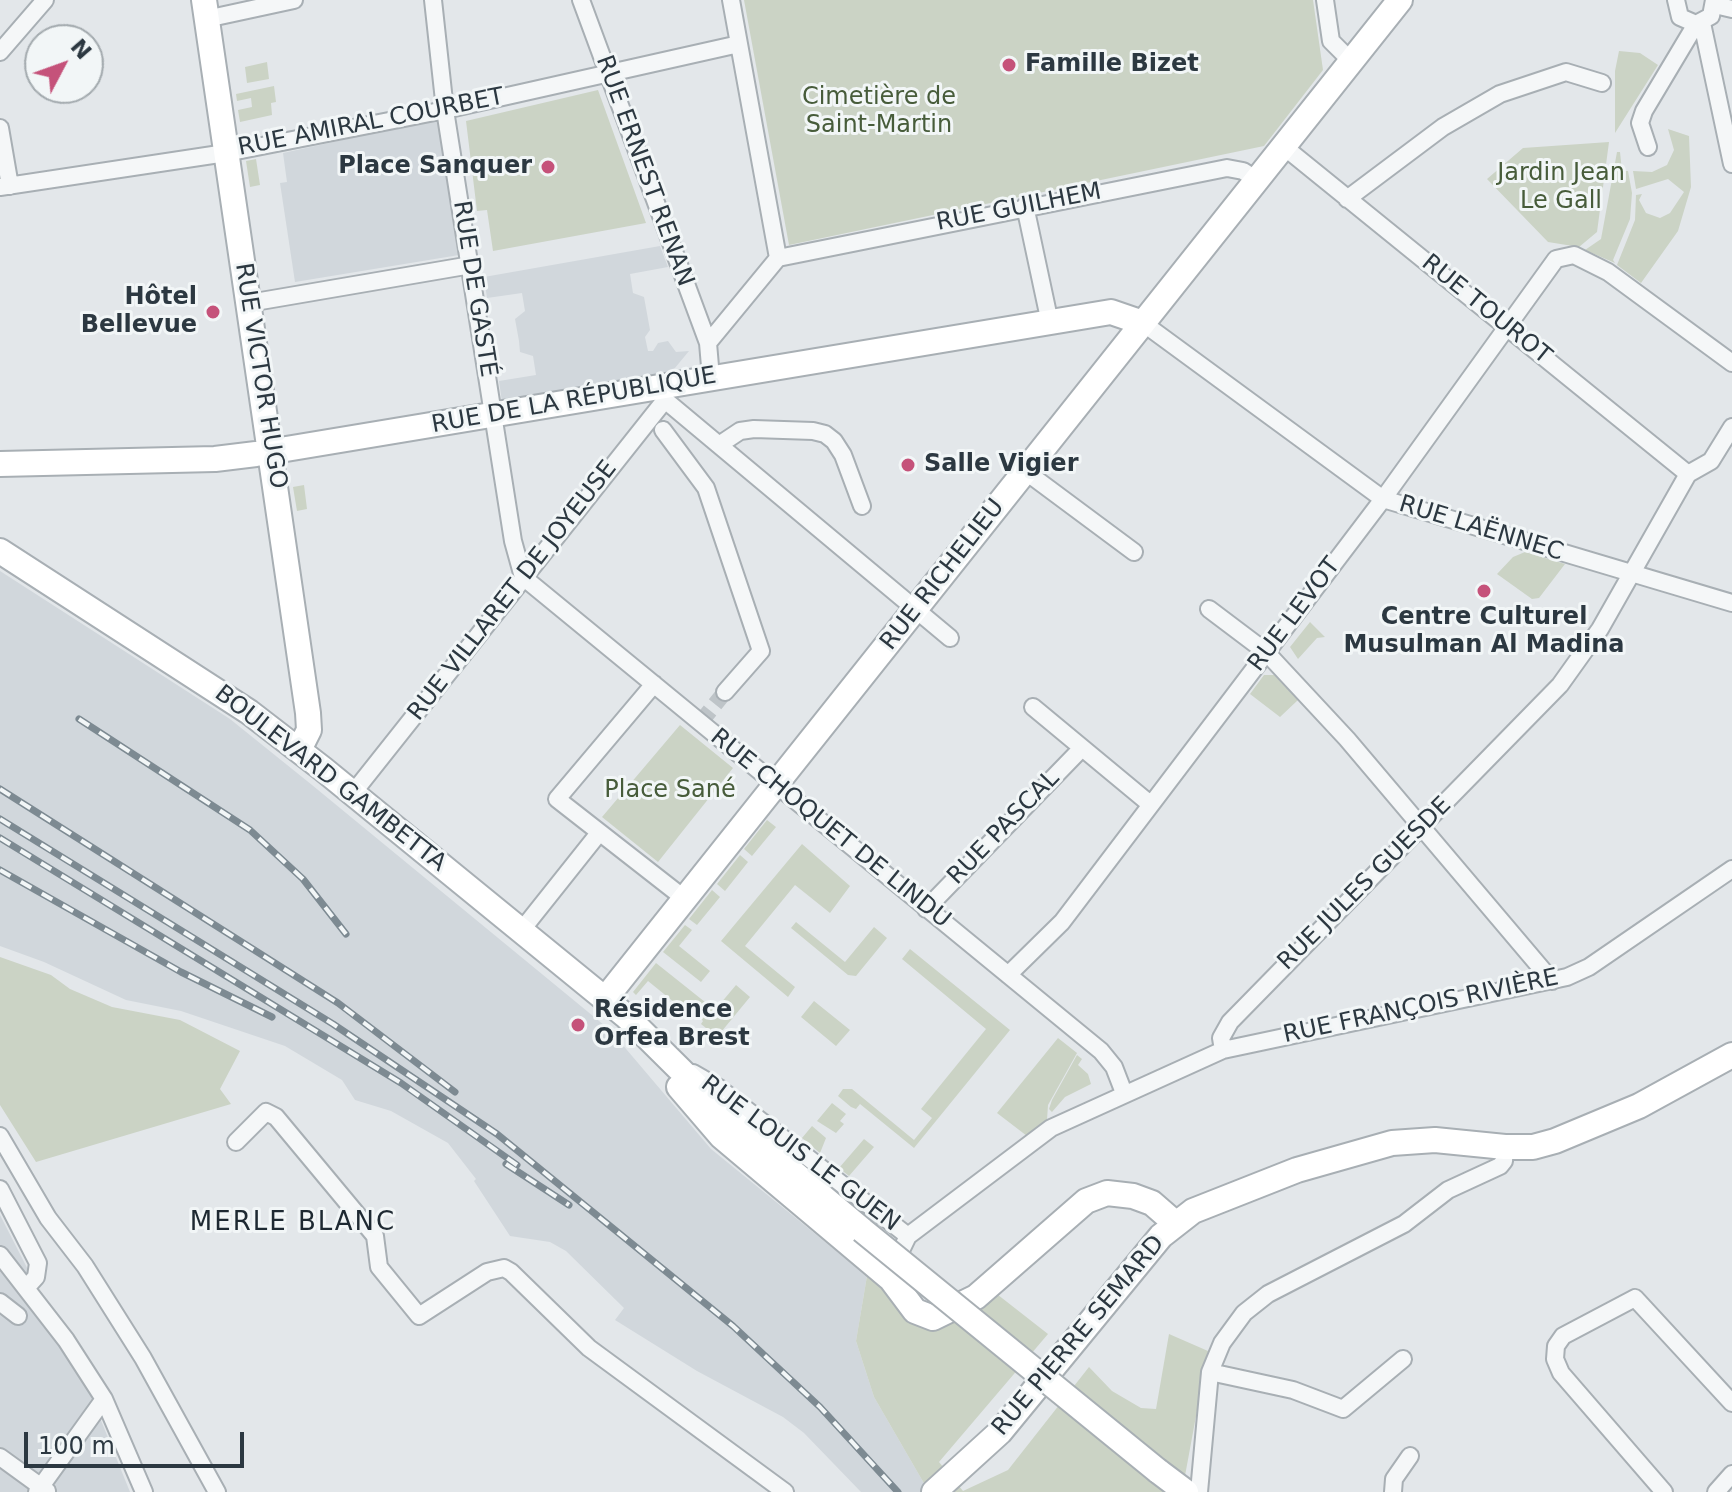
<!DOCTYPE html>
<html>
<head>
<meta charset="utf-8">
<style>
  body { margin:0 }
  #map { position:relative; width:1732px; height:1492px; overflow:hidden; background:#e3e7ea; font-family:"DejaVu Sans",sans-serif }
  canvas { display:block }
  .north { position:absolute; left:24px; top:24px; width:80px; height:80px; box-sizing:border-box; background:#f2f6f7; border:2px solid #a3aaae; border-radius:50%; rotate:49deg; font-size:22px; font-weight:700; line-height:32px; text-align:center; color:#2c3841 }
  .north::after { content:''; display:block; margin:auto; width:28px; height:36px; background:#c5527a; clip-path:polygon(50% 0,100% 100%,50% 72%,0 100%) }
  .scale { position:absolute; left:24px; top:1432px; width:220px; height:36px; box-sizing:border-box; border:4px solid #2c3841; border-top:0; padding-left:10px; font-size:24px; line-height:28px; white-space:nowrap; color:#2c3841; -webkit-text-stroke:6px #f2f6f7; paint-order:stroke }
</style>
</head>
<body>
<div id="map">
<canvas width="1732" height="1492"></canvas>
<div class="north">N</div>
<div class="scale">100 m</div>
</div>
<script>
const ctx = document.querySelector('canvas').getContext('2d');
ctx.lineJoin = 'round';
function paint(path, color) { ctx.fillStyle = color; ctx.fill(path, 'evenodd'); }
const poly = rows => new Path2D(rows.map(r => 'M' + r).join(''));
function strokePath(path, color, width, dash) { ctx.strokeStyle = color; ctx.lineWidth = width; ctx.lineCap = dash ? 'butt' : 'round'; ctx.setLineDash(dash || []); ctx.stroke(path); }
function label(font, color, halo, rows, align = 'center') {
  ctx.font = font + ' "DejaVu Sans",sans-serif'; ctx.lineWidth = 6; ctx.setLineDash([]); ctx.textBaseline = 'middle'; ctx.strokeStyle = halo; ctx.fillStyle = color; for (const [text, x, y, turn = 0] of rows) {
    ctx.save(); ctx.translate(x, y); ctx.rotate((+turn || 0) * Math.PI / 180); ctx.textAlign = isNaN(turn) ? turn : align; if (halo) ctx.strokeText(text, 0, 0); ctx.fillText(text, 0, 0); ctx.restore();
  }
}
const built = poly([
  [439,119,459,255,295,282,280,183,287,182,283,153],
  [660,246,668,267,630,274,633,293,644,297,650,330,645,337,648,351,653,351,658,343,668,341,676,352,689,351,670,374,502,402,499,381,536,375,533,356,520,352,519,341,515,319,525,311,522,293,487,298,484,277],
  [0,571,230,719,312,785,610,1030,711,1149,867,1276,856,1341,874,1397,929,1492,861,1492,804,1433,783,1417,697,1371,615,1320,624,1308,566,1251,550,1242,510,1236,474,1181,476,1179,448,1143,391,1111,355,1100,342,1080,285,1046,181,1011,126,1000,44,962,0,946],
  [0,1215,85,1381,130,1492,0,1492]
]);
const green = poly([
  [744,0,1313,0,1323,70,1264,146,789,245],
  [1619,51,1640,53,1658,65,1615,133,1615,71],
  [267,62,269,79,247,83,245,67],
  [274,86,276,102,271,103,272,115,240,122,238,110,252,107,251,98,237,101,236,94],
  [598,90,646,223,493,251,487,210,477,211,466,121],
  [1668,129,1689,136,1691,187,1678,231,1641,283,1617,265,1635,220,1636,195,1642,194,1639,200,1646,213,1660,218,1670,213,1684,192,1668,179,1636,189,1633,171,1652,172,1667,165,1674,150],
  [1609,142,1597,232,1579,247,1548,242,1487,179,1523,148],
  [1617,152,1620,152,1622,171,1628,171,1632,193,1630,219,1613,260,1615,263,1585,250,1601,239],
  [256,159,260,185,250,187,246,161],
  [304,485,307,509,297,511,293,487],
  [1525,552,1565,564,1539,598,1532,599,1497,574,1513,557],
  [1310,622,1325,637,1317,638,1298,659,1290,647],
  [1264,675,1274,675,1298,700,1280,717,1250,694],
  [680,725,733,768,658,862,602,817],
  [767,820,776,827,752,856,744,849],
  [802,844,850,886,830,913,795,885,745,946,795,987,788,997,721,941],
  [740,855,748,862,725,891,717,884],
  [712,890,720,897,697,925,689,919],
  [796,922,845,962,874,927,887,938,856,976,848,975,791,928],
  [685,925,692,930,679,946,710,971,701,982,663,952],
  [910,949,1010,1030,914,1148,860,1104,856,1109,851,1107,838,1096,843,1089,852,1089,914,1140,932,1118,921,1109,986,1029,902,959],
  [0,957,51,975,70,989,112,1007,180,1020,240,1051,220,1089,231,1104,36,1162,0,1105],
  [656,963,715,1010,736,985,750,997,717,1037,701,1024,703,1021,699,1017,696,1020,648,981,636,995,633,992],
  [814,1001,850,1030,836,1046,801,1017],
  [1058,1038,1077,1053,1048,1105,1047,1120,1027,1136,997,1113],
  [1077,1055,1082,1059,1078,1065,1088,1074,1091,1084,1065,1097,1052,1112,1049,1109,1052,1100],
  [832,1103,846,1114,840,1121,844,1124,836,1133,817,1121],
  [812,1126,826,1138,820,1153,802,1138],
  [864,1139,874,1147,849,1176,839,1168],
  [874,1272,894,1306,921,1327,942,1326,993,1291,1048,1334,939,1462,963,1491,1008,1470,1089,1367,1112,1391,1141,1408,1156,1409,1169,1334,1208,1351,1182,1492,929,1492,874,1397,856,1341,867,1276]
]);
const streetTunnel = poly([
  [700,723,725,692]
]);
const street = poly([
  [433,0,445,110,513,541,523,577,1101,1051,1114,1067,1124,1093],
  [581,0,708,343],
  [731,0,778,258],
  [1325,0,1331,41,1351,61],
  [1676,0,1680,17,1696,24,1711,16,1714,0],
  [1715,5,1732,9],
  [206,19,294,0],
  [1702,23,1732,164],
  [0,52,45,0],
  [0,128,10,186],
  [1283,146,1688,474],
  [1648,147,1640,123,1644,111,1696,24],
  [0,187,226,153,445,110,739,44],
  [1347,199,1443,127,1500,94,1566,72,1602,83],
  [1025,206,1050,323],
  [778,258,1227,168,1243,171,1257,180],
  [249,303,471,265],
  [1143,323,1383,499,1732,603],
  [711,378,708,343,778,258],
  [665,400,950,638],
  [663,430,706,488,761,651,725,692],
  [719,445,740,431,754,429,813,431,825,434,834,441,843,455,862,506],
  [1025,471,1134,552],
  [1209,609,1266,652,1347,739,1552,981],
  [654,684,557,799,685,899],
  [1033,707,1150,804],
  [353,793,665,400,663,387],
  [926,909,1082,748],
  [521,931,599,833],
  [1008,975,1062,922,1383,499,1556,259,1574,255,1608,272,1732,363],
  [1223,1050,1567,977,1589,967,1732,869],
  [693,1073,719,1088,908,1236],
  [0,1136,48,1218,85,1266,143,1358,217,1492],
  [236,1142,266,1112,276,1117,375,1236,379,1267,419,1316,487,1272,504,1268,511,1272,589,1348,785,1492],
  [0,1189,38,1263,36,1277,26,1288],
  [0,1255,66,1340,104,1399,144,1492],
  [893,1267,908,1236,1051,1128,1223,1050,1221,1038,1230,1022,1560,685,1600,629,1688,474,1711,461,1732,427],
  [0,1302,18,1316],
  [1210,1372,1293,1390,1343,1409,1403,1359],
  [0,1457,47,1491],
  [37,1492,104,1399],
  [1199,1492,1210,1372,1222,1343,1244,1313,1268,1294,1404,1224,1448,1190,1500,1166,1504,1161,1505,1147],
  [1393,1492,1394,1479,1410,1456],
  [1664,1492,1561,1373,1555,1359,1556,1346,1563,1336,1635,1298,1732,1403],
  [1716,1492,1732,1474]
]);
const secondary = poly([
  [204,0,308,713,309,730,299,750],
  [0,464,215,459,256,454,1111,312,1143,323],
  [0,551,249,712,323,769,627,1017,734,1123,862,1230],
  [605,999,1400,0],
  [679,1087,721,1136,891,1279,915,1311,933,1318,976,1297,1086,1201,1107,1193,1133,1196,1152,1203,1175,1223],
  [1158,1471,1186,1492],
  [934,1492,1000,1432,1161,1236,1193,1211,1297,1170,1392,1143,1435,1140,1505,1147,1533,1147,1555,1141,1639,1106,1732,1055]
]);
const rail = poly([
  [79,719,250,830,303,879,346,934],
  [0,789,338,1003,455,1092],
  [0,819,333,1024,497,1134,733,1326,820,1407,898,1492],
  [0,838,401,1083,517,1165],
  [0,870,181,972,272,1017],
  [506,1164,569,1205]
]);
const secondaryBridge = poly([
  [862,1230,1158,1471]
]);
const markers = [
  [1009,65,8,"#c5527a"],
  [548,167,8,"#c5527a"],
  [213,312,8,"#c5527a"],
  [908,465,8,"#c5527a"],
  [1484,591,8,"#c5527a"],
  [578,1025,8,"#c5527a"]
];
const poiNames = [
  ["Famille Bizet",1025,65],
  ["Place Sanquer",532,167,"right"],
  ["Hôtel",197,298,"right"],
  ["Bellevue",197,326,"right"],
  ["Salle Vigier",924,465],
  ["Centre Culturel",1484,618,"center"],
  ["Musulman Al Madina",1484,646,"center"],
  ["Résidence",594,1011],
  ["Orfea Brest",594,1039]
];
const parkNames = [
  ["Cimetière de",879,98],
  ["Saint-Martin",879,126],
  ["Jardin Jean",1561,174],
  ["Le Gall",1561,202],
  ["Place Sané",670,791]
];
const streetNames = [
  ["RUE AMIRAL COURBET",371,123,-11],
  ["RUE ERNEST RENAN",644,171,70],
  ["RUE GUILHEM",1019,208,-11],
  ["RUE DE GASTÉ",474,289,81],
  ["RUE TOUROT",1486,310,39],
  ["RUE VICTOR HUGO",260,376,81],
  ["RUE DE LA RÉPUBLIQUE",574,401,-10],
  ["RUE LAËNNEC",1481,529,17],
  ["RUE RICHELIEU",943,575,-52],
  ["RUE VILLARET DE JOYEUSE",513,591,-52],
  ["RUE LEVOT",1295,615,-53],
  ["BOULEVARD GAMBETTA",330,779,38],
  ["RUE PASCAL",1004,828,-46],
  ["RUE CHOQUET DE LINDU",830,829,39],
  ["RUE JULES GUESDE",1365,884,-45],
  ["RUE FRANÇOIS RIVIÈRE",1421,1007,-12],
  ["RUE LOUIS LE GUEN",800,1154,37],
  ["RUE PIERRE SEMARD",1079,1336,-50]
];
const neighbourhoodNames = [
  ["MERLE BLANC",293,1223]
];
paint(built, '#d1d7dc');
paint(green, '#cbd3c5');
strokePath(streetTunnel, '#bec4c8', 16, [16, 8]);
strokePath(street, '#a8afb4', 20);
strokePath(secondary, '#a8afb4', 28);
strokePath(street, '#f5f7f8', 16);
strokePath(secondary, '#fff', 24);
strokePath(rail, '#7d8a92', 7);
strokePath(rail, '#f2f6f7', 4, [12]);
strokePath(secondaryBridge, '#a8afb4', 28, []);
strokePath(secondaryBridge, '#fff', 24);
for (const [x, y, r, color] of markers) { const dot = new Path2D(); dot.arc(x, y, r, 0, 2 * Math.PI); ctx.fillStyle = color; ctx.fill(dot); strokePath(dot, '#f2f6f7', 3); }
label('bold 24px', '#2c3841', '#f2f6f7', poiNames, 'left');
label('24px', '#475c3a', '#f2f6f7', parkNames);
label('24px', '#2c3841', '#f2f6f7', streetNames);
ctx.letterSpacing = '2px';
label('26px', '#1e2932', '#f2f6f7', neighbourhoodNames);
ctx.letterSpacing = '0px';
</script>
</body>
</html>
